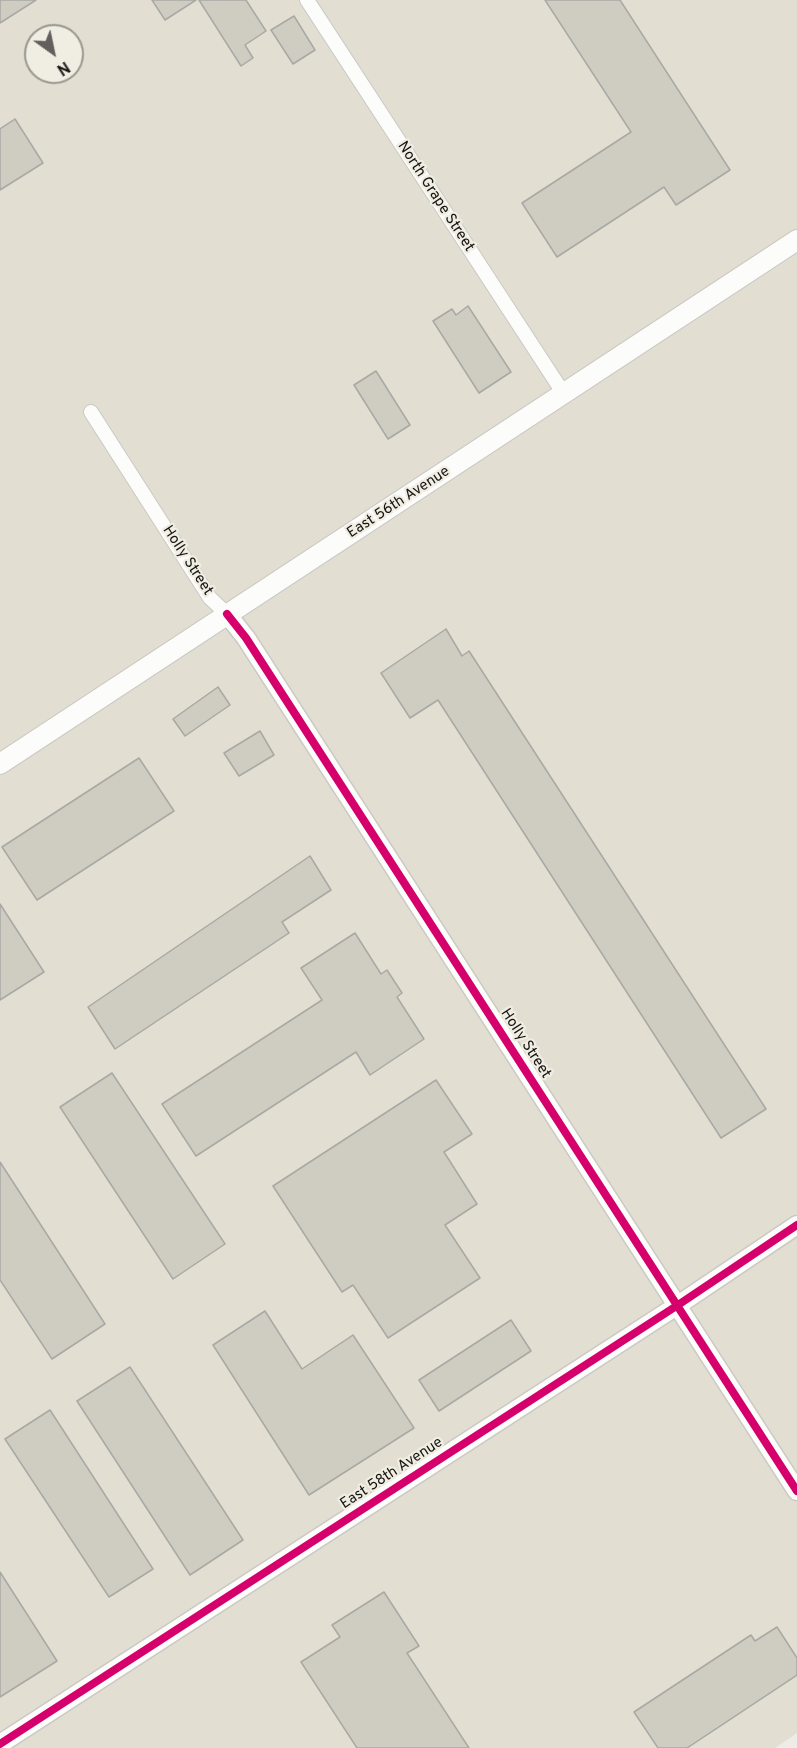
<!DOCTYPE html>
<html>
<head>
<meta charset="utf-8">
<style>
  body { margin:0 }
  #map { position:relative; width:797px; height:1748px; overflow:hidden; background:#edece6; font-family:Overpass,sans-serif }
  canvas { display:block }
  .north { position:absolute; left:24px; top:24px; width:60px; height:60px; box-sizing:border-box; background:#f0ede3; border:2px solid #99978f; border-radius:50%; rotate:147deg; font-size:16px; font-weight:700; line-height:24px; text-align:center; color:#161512 }
  .north::after { content:''; display:block; margin:auto; width:21px; height:27px; background:#61605c; clip-path:polygon(50% 0,100% 100%,50% 72%,0 100%) }
</style>
</head>
<body>
<div id="map">
<canvas width="797" height="1748"></canvas>
<div class="north">N</div>
</div>
<script>
const ctx = document.querySelector('canvas').getContext('2d');
ctx.lineJoin = 'round';
function paint(path, color) { ctx.fillStyle = color; ctx.fill(path, 'evenodd'); }
const poly = rows => new Path2D(rows.map(r => 'M' + r).join(''));
function strokePath(path, color, width, dash) { ctx.strokeStyle = color; ctx.lineWidth = width; ctx.lineCap = dash ? 'butt' : 'round'; ctx.setLineDash(dash || []); ctx.stroke(path); }
function label(font, color, halo, rows, align = 'center') {
  ctx.font = font + ' Overpass,sans-serif'; ctx.lineWidth = 4.5; ctx.setLineDash([]); ctx.textBaseline = 'middle'; ctx.strokeStyle = halo; ctx.fillStyle = color; for (const [text, x, y, turn = 0] of rows) {
    ctx.save(); ctx.translate(x, y); ctx.rotate((+turn || 0) * Math.PI / 180); ctx.textAlign = isNaN(turn) ? turn : align; if (halo) ctx.strokeText(text, 0, 0); ctx.fillText(text, 0, 0); ctx.restore();
  }
}
const built = poly([
  [0,0,797,0,797,1733,775,1748,0,1748],
  [36,36,72,36,72,72,36,72]
]);
const building = poly([
  [0,0,36,0,0,23,0,0],
  [152,0,196,0,165,20,152,0],
  [199,0,246,0,266,31,245,45,253,58,241,66,199,0],
  [545,0,620,0,730,170,676,205,664,187,557,257,522,203,631,132,545,0],
  [294,16,315,50,293,64,271,30,294,16],
  [15,119,43,163,0,190,0,129,15,119],
  [468,306,511,372,479,393,433,321,452,309,456,315,468,306],
  [376,371,410,425,388,439,354,385,376,371],
  [446,629,462,656,469,651,766,1109,721,1138,438,700,410,718,381,673,446,629],
  [218,687,230,705,185,736,173,719,218,687],
  [260,731,274,755,239,776,224,753,260,731],
  [139,758,174,811,37,900,2,847,139,758],
  [310,856,331,890,282,922,289,933,115,1049,88,1007,310,856],
  [0,904,44,972,0,1000,0,904],
  [355,933,381,974,387,970,402,993,397,997,424,1039,370,1075,356,1052,196,1156,162,1104,322,1000,301,968,355,933],
  [112,1073,225,1244,173,1279,60,1107,112,1073],
  [436,1080,472,1134,444,1152,477,1204,445,1225,480,1278,388,1338,353,1285,342,1292,273,1186,436,1080],
  [0,1162,105,1324,52,1359,0,1280,0,1162],
  [265,1311,302,1369,353,1335,414,1428,309,1495,213,1345,265,1311],
  [511,1320,531,1351,439,1411,419,1380,511,1320],
  [130,1367,243,1540,190,1575,77,1401,130,1367],
  [50,1410,153,1569,109,1597,5,1439,50,1410],
  [0,1572,57,1661,0,1697,0,1572],
  [384,1592,419,1646,407,1653,469,1748,357,1748,301,1662,340,1637,332,1625,384,1592],
  [777,1627,797,1658,797,1675,687,1748,658,1748,634,1712,751,1635,755,1641,777,1627]
]);
const minor = poly([
  [307,0,564,394],
  [91,412,210,598,227,614]
]);
const tertiary = poly([
  [227,614,246,638,797,1491],
  [0,1744,678,1305,797,1225]
]);
const secondary = poly([
  [0,764,797,240]
]);
const cycleway = poly([
  [227,614,246,638,797,1491],
  [0,1744,678,1305,797,1225]
]);
const streetNames = [
  ["North Grape Street",435,197,57],
  ["East 56th Avenue",399,503,-33],
  ["Holly Street",187,561,57],
  ["Holly Street",525,1044,57],
  ["East 58th Avenue",392,1474,-33]
];
paint(built, '#e2ded2');
paint(building, '#cfccc2');
strokePath(building, '#a9a8a4', 1.5);
strokePath(minor, '#cac9c4', 16);
strokePath(tertiary, '#cac9c4', 21);
strokePath(secondary, '#cac9c4', 22);
strokePath(minor, '#fcfcfb', 14);
strokePath(tertiary, '#fcfcfb', 18);
strokePath(secondary, '#fcfcfb', 20);
strokePath(cycleway, '#d6006c', 8);
label('15px', '#161512', '#f0ede3', streetNames);
</script>
</body>
</html>
